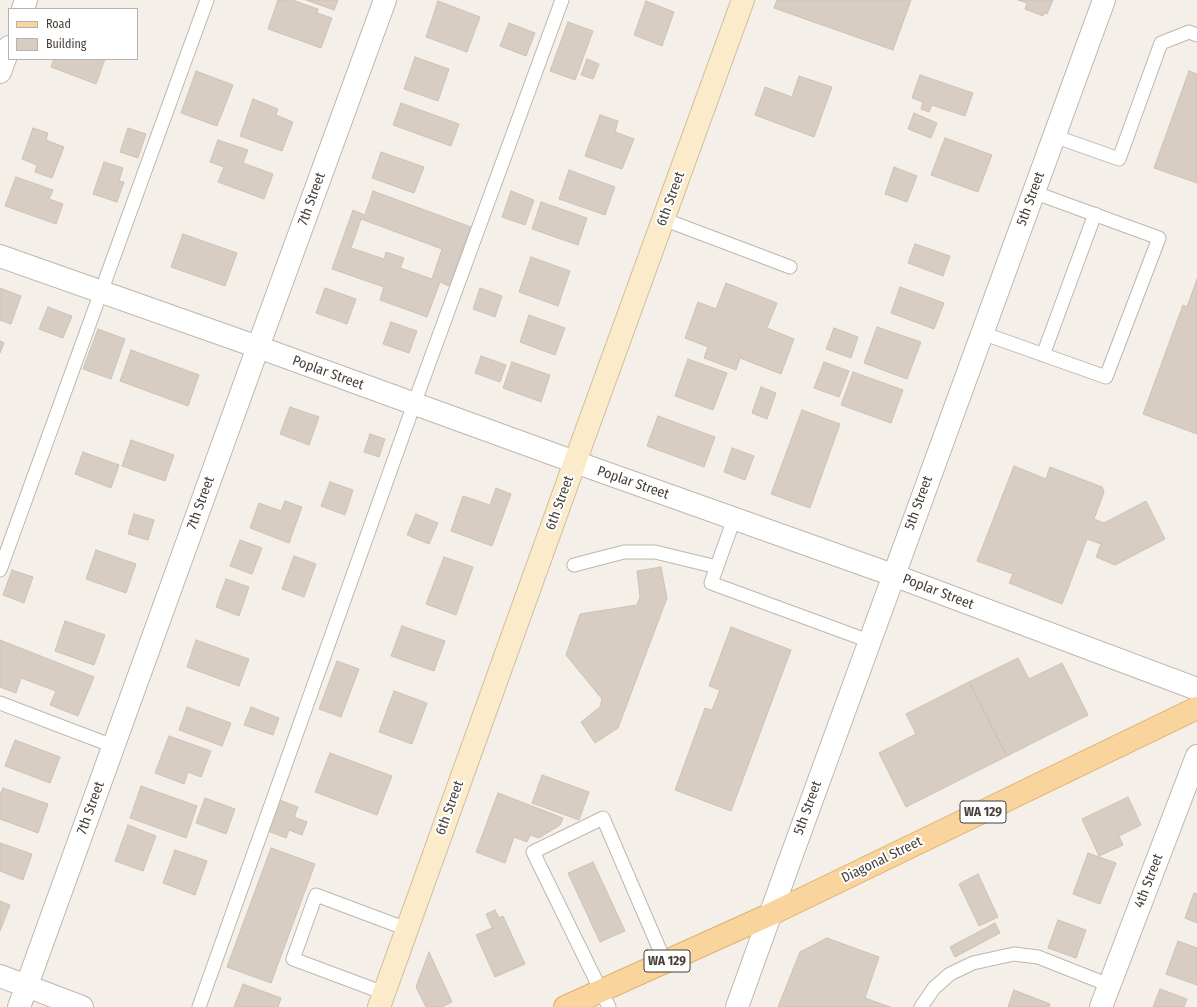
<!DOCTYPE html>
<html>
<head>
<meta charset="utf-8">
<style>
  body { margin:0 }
  #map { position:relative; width:1197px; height:1007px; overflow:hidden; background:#f4efe9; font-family:"Fira Sans Condensed",sans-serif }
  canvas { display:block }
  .legend { position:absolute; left:8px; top:8px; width:130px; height:52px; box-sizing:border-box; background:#fff; border:1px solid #b5b2af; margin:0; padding:5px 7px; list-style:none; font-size:12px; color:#473f38 }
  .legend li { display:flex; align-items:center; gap:8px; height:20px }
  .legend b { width:20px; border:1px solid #b5b2af }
</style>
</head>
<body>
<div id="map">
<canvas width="1197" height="1007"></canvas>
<ul class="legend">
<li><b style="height:5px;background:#f9d59d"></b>Road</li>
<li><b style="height:11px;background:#d8cdc2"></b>Building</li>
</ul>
</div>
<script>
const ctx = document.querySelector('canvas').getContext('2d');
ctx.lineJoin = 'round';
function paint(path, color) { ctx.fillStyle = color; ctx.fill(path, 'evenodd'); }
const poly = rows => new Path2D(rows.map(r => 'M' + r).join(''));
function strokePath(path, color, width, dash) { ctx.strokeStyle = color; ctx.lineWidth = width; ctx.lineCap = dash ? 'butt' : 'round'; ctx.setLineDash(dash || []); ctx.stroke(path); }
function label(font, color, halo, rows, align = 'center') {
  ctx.font = font + ' "Fira Sans Condensed",sans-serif'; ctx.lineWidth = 4; ctx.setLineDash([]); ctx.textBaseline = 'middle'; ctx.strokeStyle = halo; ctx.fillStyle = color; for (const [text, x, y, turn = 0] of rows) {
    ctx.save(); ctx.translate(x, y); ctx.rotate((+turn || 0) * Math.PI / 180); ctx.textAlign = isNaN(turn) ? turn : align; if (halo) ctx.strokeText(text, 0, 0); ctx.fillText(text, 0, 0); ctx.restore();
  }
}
const building = poly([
  [278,0,292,0,318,9,317,13,332,18,321,48,268,29,278,0],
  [306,0,338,0,334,10,306,0],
  [777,0,911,0,893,50,774,8,777,0],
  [1018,0,1053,0,1047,14,1044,13,1043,16,1025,9,1027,3,1018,0],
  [438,1,480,17,467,52,426,37,438,1],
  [646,1,674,12,662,46,634,35,646,1],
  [568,22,593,31,575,80,550,71,568,22],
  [509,23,535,33,526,56,500,46,509,23],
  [415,57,449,69,438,101,404,89,415,57],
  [54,59,105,59,96,84,51,67,54,59],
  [587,59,599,64,593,79,581,75,587,59],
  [196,71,233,85,217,126,181,113,196,71],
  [1189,71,1197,74,1197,183,1154,168,1189,71],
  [920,75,973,93,965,116,932,105,929,112,921,109,923,102,912,98,920,75],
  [799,76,832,87,814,137,755,115,765,87,792,97,799,76],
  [253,99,278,109,276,115,293,122,282,151,240,136,253,99],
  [401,103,459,124,451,146,393,125,401,103],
  [914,113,937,123,931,138,908,129,914,113],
  [600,115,618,121,615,132,634,139,622,169,585,156,600,115],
  [33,128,48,133,46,140,64,147,52,178,35,172,37,165,22,159,33,128],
  [128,128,146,134,138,158,120,152,128,128],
  [945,138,992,155,978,192,931,175,945,138],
  [218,140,248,150,243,163,273,174,264,199,218,182,224,167,210,162,218,140],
  [381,152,424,167,414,193,372,178,381,152],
  [104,162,123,168,119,181,124,182,117,202,93,194,104,162],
  [894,167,917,176,907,202,885,194,894,167],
  [569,170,615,187,605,215,559,199,569,170],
  [16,177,53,190,49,199,63,204,56,224,5,206,16,177],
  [373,191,471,227,449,286,440,282,427,317,380,300,384,287,332,269,353,210,365,215,373,191],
  [361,219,442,249,432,279,400,268,404,258,386,252,384,259,351,248,361,219],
  [511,191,534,200,525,225,502,217,511,191],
  [541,202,587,218,578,245,532,229,541,202],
  [183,234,237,253,225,286,171,267,183,234],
  [915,244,950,256,943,276,908,263,915,244],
  [531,257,570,271,558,306,519,292,531,257],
  [1197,279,1197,434,1143,414,1183,305,1187,307,1197,279],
  [726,283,777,303,767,328,794,339,781,374,740,358,736,370,704,358,708,347,685,338,698,302,716,309,726,283],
  [900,287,944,303,934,329,891,313,900,287],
  [0,288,21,296,11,324,0,320,0,288],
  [325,288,356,299,347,324,316,313,325,288],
  [480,288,502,296,495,317,473,309,480,288],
  [48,307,72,316,63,338,39,329,48,307],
  [529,315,565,328,555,355,520,342,529,315],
  [391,322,417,331,409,353,383,344,391,322],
  [877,327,921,342,907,379,864,363,877,327],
  [834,328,858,337,851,358,826,349,834,328],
  [98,329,125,339,111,379,83,369,98,329],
  [0,341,4,343,0,353,0,341],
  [131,350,199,375,188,406,120,381,131,350],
  [481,356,506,365,500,382,475,373,481,356],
  [688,359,727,373,713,410,675,396,688,359],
  [512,362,550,375,541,402,503,388,512,362],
  [824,362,849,371,839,397,814,388,824,362],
  [853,372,903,390,891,423,841,405,853,372],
  [761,387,776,393,767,419,752,413,761,387],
  [290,407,319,417,309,445,280,434,290,407],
  [802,410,840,424,810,508,771,494,802,410],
  [658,416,715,437,704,467,647,446,658,416],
  [370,434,385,439,379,457,364,452,370,434],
  [131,440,174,455,165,481,122,466,131,440],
  [732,448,754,456,745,480,724,472,732,448],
  [83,452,119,465,111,488,75,474,83,452],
  [1014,466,1046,479,1050,467,1102,487,1104,492,1094,519,1104,523,1146,501,1165,539,1115,565,1096,557,1101,544,1087,539,1062,604,1009,583,1013,574,977,561,1014,466],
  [330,482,353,490,345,515,321,506,330,482],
  [496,488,511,494,492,546,451,531,463,496,490,505,496,488],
  [285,501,302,507,289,543,250,528,259,503,281,511,285,501],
  [134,514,154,520,148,540,128,534,134,514],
  [416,514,438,523,429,544,407,535,416,514],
  [240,540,262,548,252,574,230,566,240,540],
  [96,550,136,564,126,593,86,579,96,550],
  [294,556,316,564,304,597,282,589,294,556],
  [444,557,473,567,456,615,426,604,444,557],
  [661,567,667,598,618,728,595,743,581,722,600,707,602,699,566,655,580,614,637,605,640,597,637,571,661,567],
  [12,570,33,577,24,603,3,595,12,570],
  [226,579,249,587,239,616,216,607,226,579],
  [65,621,105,635,94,665,55,651,65,621],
  [402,626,445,641,434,671,391,656,402,626],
  [731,627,791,650,731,811,675,790,705,708,712,710,720,690,709,686,731,627],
  [0,640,94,677,78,716,50,705,56,691,21,678,16,693,0,687,0,640],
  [196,640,249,659,239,686,187,667,196,640],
  [1018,658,1029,679,1062,663,1088,715,1007,756,969,682,1018,658],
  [337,661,359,669,341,717,319,709,337,661],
  [969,682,1007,756,906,807,879,753,916,734,906,714,969,682],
  [394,691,427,703,412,744,379,732,394,691],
  [187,707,231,723,222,746,179,730,187,707],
  [251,707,279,718,273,735,244,725,251,707],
  [169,736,211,751,201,777,188,772,184,784,155,773,169,736],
  [15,740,60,757,50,783,5,766,15,740],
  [330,753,392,776,377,815,315,792,330,753],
  [542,775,589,792,579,820,532,803,542,775],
  [141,786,197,806,186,838,130,818,141,786],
  [3,788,48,804,38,833,0,819,0,795,3,788],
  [498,793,563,818,560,825,539,838,530,835,527,842,514,837,505,863,476,852,498,793],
  [1128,797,1141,825,1119,836,1123,845,1099,856,1082,819,1128,797],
  [205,798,235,809,226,834,196,823,205,798],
  [279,800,298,807,294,817,307,822,302,835,289,830,286,838,268,831,279,800],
  [128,825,156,836,143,871,115,861,128,825],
  [0,843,32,854,23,880,0,871,0,843],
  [271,848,315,864,271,983,227,967,271,848],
  [175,850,207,861,195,895,163,883,175,850],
  [1088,853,1116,863,1100,904,1073,894,1088,853],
  [593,862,625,931,600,942,568,873,593,862],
  [978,874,998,917,979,926,959,884,978,874],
  [1194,893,1197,894,1197,923,1185,918,1194,893],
  [0,901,10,905,0,931,0,901],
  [495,910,499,918,503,916,525,964,495,977,476,935,492,928,486,914,495,910],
  [1058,920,1086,930,1076,958,1048,948,1058,920],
  [995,923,1000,933,955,957,950,947,995,923],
  [827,938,879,957,865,998,890,1007,778,1007,800,952,827,938],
  [1178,941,1197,948,1197,985,1166,974,1178,941],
  [429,952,452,1002,442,1007,426,1007,416,987,429,952],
  [243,984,281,998,278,1007,234,1007,243,984],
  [1160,989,1187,999,1184,1007,1153,1007,1160,989],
  [1014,990,1050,1004,1049,1007,1008,1007,1014,990]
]);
const service = poly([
  [1054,136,1119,159,1161,43,1189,32,1197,35],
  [663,219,790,267],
  [982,333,1106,377,1159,238,1033,192],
  [1043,355,1095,214],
  [734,519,711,583,869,641],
  [574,565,624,552,655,552,717,567],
  [0,570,207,0],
  [0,703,113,746],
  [384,993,293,959,316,895,407,929],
  [199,1007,414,404,562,0],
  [609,1007,533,852,603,818,665,962],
  [921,1007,934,988,950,974,973,963,1014,954,1038,957,1109,985]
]);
const minor = poly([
  [23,9,26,0],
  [0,72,9,47],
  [0,256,258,347,575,462,893,575,1197,689],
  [0,976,82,1007],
  [19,1007,258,347,385,0],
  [1101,1007,1197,756]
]);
const tertiary = poly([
  [737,1007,791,857,1104,0]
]);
const secondary = poly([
  [379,1007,575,462,743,0]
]);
const primary = poly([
  [565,1007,769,915,1197,708]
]);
const shields = [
  [983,812,46],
  [667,961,46]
];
const shieldNames = [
  ["WA 129",983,812],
  ["WA 129",667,961]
];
const streetNames = [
  ["7th Street",312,199,-70],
  ["6th Street",671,199,-70],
  ["5th Street",1031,199,-70],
  ["Poplar Street",328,373,20],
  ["Poplar Street",633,483,19],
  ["7th Street",201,503,-70],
  ["6th Street",560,503,-70],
  ["5th Street",919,503,-70],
  ["Poplar Street",938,592,21],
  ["7th Street",91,808,-70],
  ["6th Street",450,808,-70],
  ["5th Street",808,808,-70],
  ["Diagonal Street",882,860,-26],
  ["4th Street",1149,881,-69]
];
paint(building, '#d8cdc2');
strokePath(building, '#cfc1b3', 1);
strokePath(service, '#bfb6ac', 15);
strokePath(minor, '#bfb6ac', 24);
strokePath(tertiary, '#bfb6ac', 24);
strokePath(secondary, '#d1bd9b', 24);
strokePath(primary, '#deb06d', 24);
strokePath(service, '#fff', 13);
strokePath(minor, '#fff', 22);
strokePath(tertiary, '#fff', 22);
strokePath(secondary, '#fcebcb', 22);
strokePath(primary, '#f9d59d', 22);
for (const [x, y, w] of shields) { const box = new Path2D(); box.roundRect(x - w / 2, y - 11, w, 22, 3); ctx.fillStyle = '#fff'; ctx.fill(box); strokePath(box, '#473f38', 1); }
label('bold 13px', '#473f38', null, shieldNames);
label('14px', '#473f38', '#fff', streetNames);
</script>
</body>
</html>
